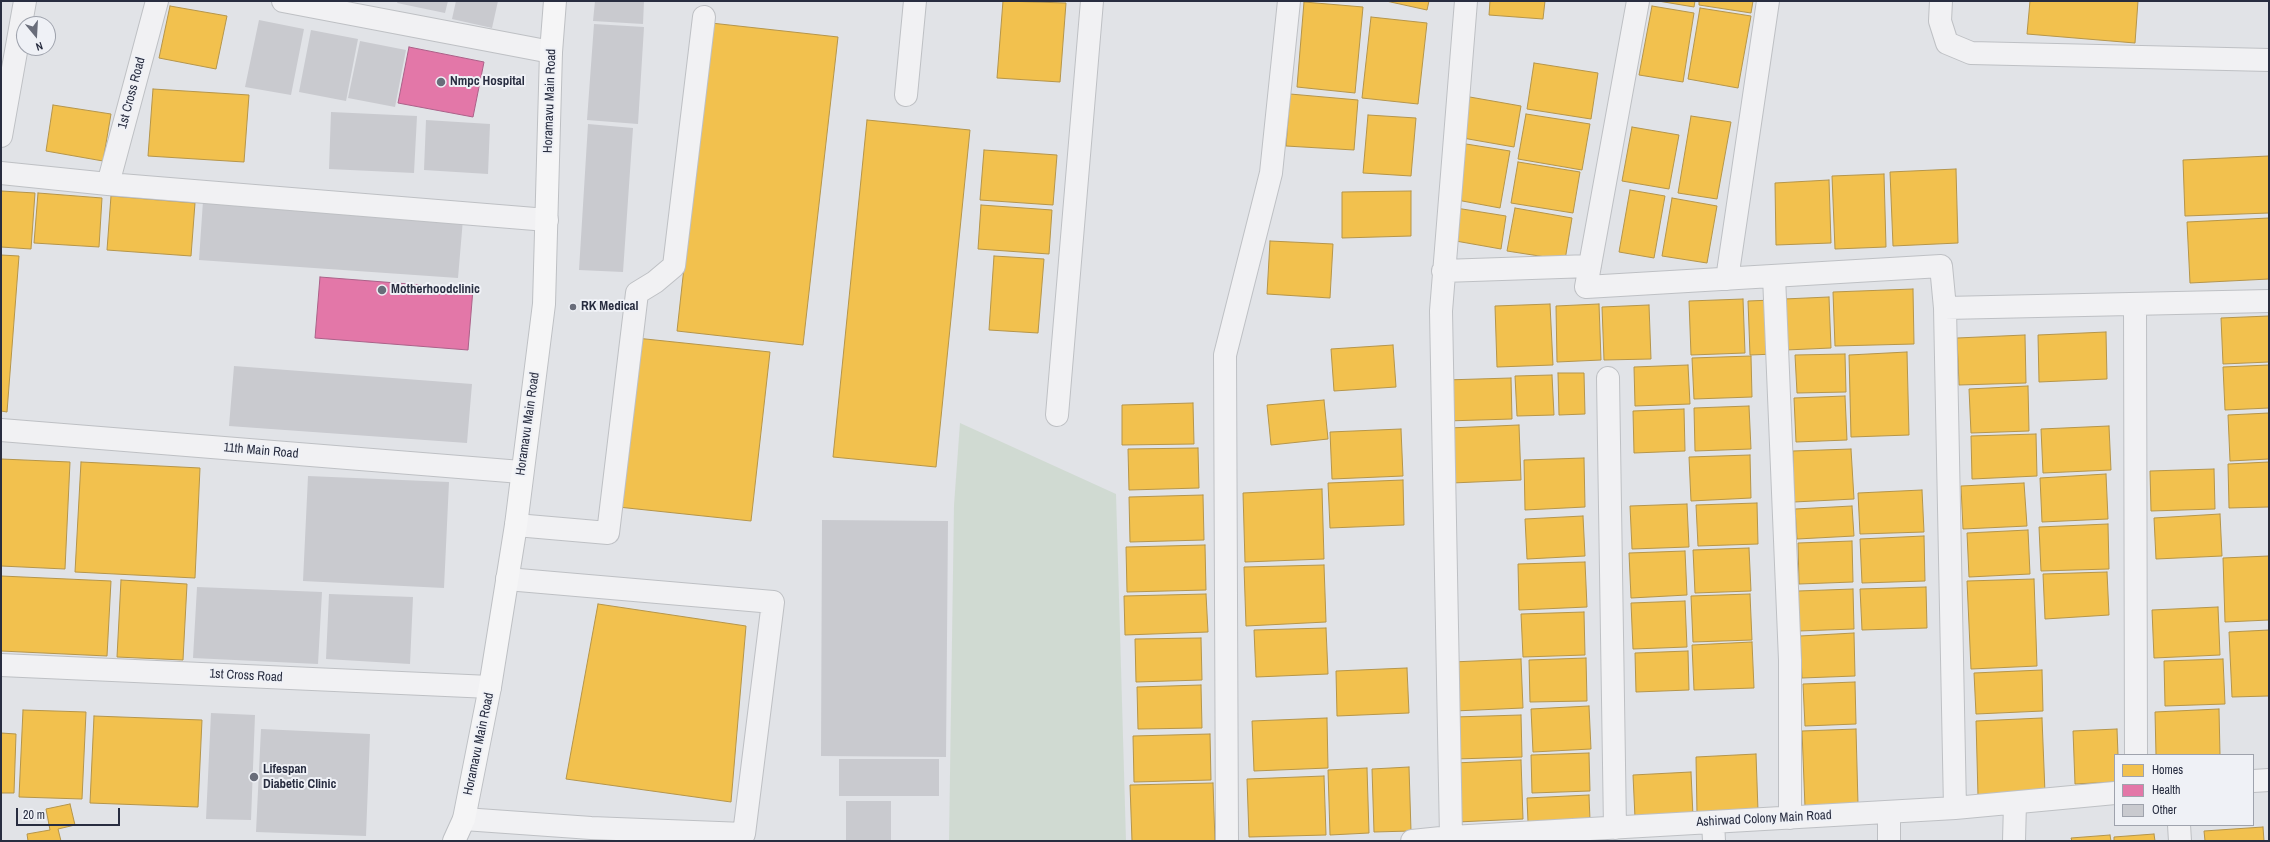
<!DOCTYPE html>
<html>
<head>
<meta charset="utf-8">
<style>
  body { margin:0 }
  #map { position:relative; width:2270px; height:842px; overflow:hidden; background:#e1e3e7; font-family:"Archivo Narrow",sans-serif }
  canvas { display:block }
  .frame { position:absolute; inset:0; border:2px solid #282d40; pointer-events:none }
  .legend { position:absolute; left:2114px; top:754px; width:140px; height:72px; box-sizing:border-box; background:#eff1f6; border:1px solid #9fa3ad; margin:0; padding:5px 7px; list-style:none; font-size:12px; color:#282d40 }
  .legend li { display:flex; align-items:center; gap:8px; height:20px }
  .legend b { width:20px; border:1px solid #9fa3ad }
  .north { position:absolute; left:16px; top:16px; width:40px; height:40px; box-sizing:border-box; background:#eff1f6; border:1px solid #9fa3ad; border-radius:50%; rotate:162deg; font-size:11px; font-weight:700; line-height:16px; text-align:center; color:#282d40 }
  .north::after { content:''; display:block; margin:auto; width:14px; height:18px; background:#696d7a; clip-path:polygon(50% 0,100% 100%,50% 72%,0 100%) }
  .scale { position:absolute; left:16px; top:808px; width:104px; height:18px; box-sizing:border-box; border:2px solid #282d40; border-top:0; padding-left:5px; font-size:12px; line-height:14px; white-space:nowrap; color:#282d40; -webkit-text-stroke:3px #eff1f6; paint-order:stroke }
</style>
</head>
<body>
<div id="map">
<canvas width="2270" height="842"></canvas>
<div class="frame"></div>
<ul class="legend">
<li><b style="height:11px;background:#f2c14e"></b>Homes</li>
<li><b style="height:11px;background:#e377a8"></b>Health</li>
<li><b style="height:11px;background:#c9cacf"></b>Other</li>
</ul>
<div class="north">N</div>
<div class="scale">20 m</div>
</div>
<script>
const ctx = document.querySelector('canvas').getContext('2d');
ctx.lineJoin = 'round';
function paint(path, color) { ctx.fillStyle = color; ctx.fill(path, 'evenodd'); }
const poly = rows => new Path2D(rows.map(r => 'M' + r).join(''));
function strokePath(path, color, width, dash) { ctx.strokeStyle = color; ctx.lineWidth = width; ctx.lineCap = dash ? 'butt' : 'round'; ctx.setLineDash(dash || []); ctx.stroke(path); }
function label(font, color, halo, rows, align = 'center') {
  ctx.font = font + ' "Archivo Narrow",sans-serif'; ctx.lineWidth = 4; ctx.setLineDash([]); ctx.textBaseline = 'middle'; ctx.strokeStyle = halo; ctx.fillStyle = color; for (const [text, x, y, turn = 0] of rows) {
    ctx.save(); ctx.translate(x, y); ctx.rotate((+turn || 0) * Math.PI / 180); ctx.textAlign = isNaN(turn) ? turn : align; if (halo) ctx.strokeText(text, 0, 0); ctx.fillText(text, 0, 0); ctx.restore();
  }
}
const green = poly([
  [960,423,1116,494,1126,841,949,841,954,505]
]);
const homes = poly([
  [1003,1,1066,3,1060,82,997,78,1003,1],
  [1386,1,1429,1,1427,10,1386,1],
  [1490,1,1545,1,1543,19,1489,15,1490,1],
  [1658,1,1695,1,1694,7,1658,1],
  [1699,1,1753,1,1751,13,1699,5,1699,1],
  [2030,1,2138,1,2135,43,2027,34,2030,1],
  [1304,2,1363,7,1355,93,1297,87,1304,2],
  [170,6,227,16,216,69,159,58,170,6],
  [1652,6,1694,13,1683,82,1639,75,1652,6],
  [1700,8,1751,16,1738,88,1688,79,1700,8],
  [1371,17,1427,23,1418,104,1362,98,1371,17],
  [711,23,838,37,803,345,677,331,711,23],
  [1534,63,1598,73,1591,119,1527,109,1534,63],
  [153,89,249,95,244,162,148,156,153,89],
  [1290,94,1358,100,1354,150,1286,146,1290,94],
  [1464,96,1521,106,1514,147,1457,137,1464,96],
  [53,105,111,114,103,161,46,151,53,105],
  [1526,114,1590,124,1582,170,1518,159,1526,114],
  [1368,115,1416,118,1411,176,1363,173,1368,115],
  [1691,116,1731,122,1717,199,1678,193,1691,116],
  [867,120,970,130,936,467,833,457,867,120],
  [1632,127,1679,135,1669,189,1622,181,1632,127],
  [1466,144,1510,151,1500,208,1457,200,1466,144],
  [984,150,1057,155,1053,205,980,200,984,150],
  [2269,156,2269,213,2185,216,2183,160,2269,156],
  [1518,162,1580,172,1573,213,1511,203,1518,162],
  [1956,169,1958,243,1893,246,1890,172,1956,169],
  [1884,174,1886,247,1835,249,1832,176,1884,174],
  [1829,180,1831,243,1776,245,1775,183,1829,180],
  [1630,190,1665,196,1654,258,1619,252,1630,190],
  [1,191,35,193,31,249,1,247,1,191],
  [1411,191,1411,236,1342,238,1342,192,1411,191],
  [38,193,102,198,99,247,34,243,38,193],
  [111,196,195,203,191,256,107,250,111,196],
  [1672,198,1717,206,1707,263,1662,256,1672,198],
  [981,205,1052,210,1049,254,978,249,981,205],
  [1456,208,1506,216,1501,249,1450,240,1456,208],
  [1515,208,1572,218,1565,260,1507,251,1515,208],
  [2269,218,2269,279,2190,283,2187,222,2269,218],
  [1270,241,1333,244,1330,298,1267,294,1270,241],
  [1,255,19,256,7,412,1,411,1,255],
  [994,256,1044,259,1038,333,989,330,994,256],
  [1913,289,1914,344,1835,346,1833,292,1913,289],
  [1829,297,1831,348,1786,350,1784,299,1829,297],
  [1743,299,1745,353,1691,355,1689,301,1743,299],
  [1773,300,1775,354,1750,355,1748,301,1773,300],
  [1550,304,1553,365,1497,367,1495,306,1550,304],
  [1599,304,1601,360,1557,362,1556,306,1599,304],
  [1649,305,1651,359,1604,360,1602,307,1649,305],
  [2269,316,2269,362,2223,364,2221,318,2269,316],
  [2106,332,2107,379,2039,382,2038,335,2106,332],
  [2025,335,2026,383,1959,385,1957,338,2025,335],
  [636,338,770,352,751,521,618,507,636,338],
  [1393,345,1396,387,1334,391,1331,349,1393,345],
  [1907,352,1909,435,1851,437,1849,355,1907,352],
  [1845,354,1846,392,1797,393,1795,355,1845,354],
  [1751,356,1752,397,1694,399,1692,358,1751,356],
  [1688,365,1690,404,1635,406,1634,367,1688,365],
  [2269,365,2269,408,2225,410,2223,367,2269,365],
  [1558,373,1584,373,1585,414,1559,415,1558,373],
  [1552,375,1554,415,1517,416,1515,376,1552,375],
  [1511,378,1512,419,1446,421,1445,380,1511,378],
  [2028,386,2029,431,1971,433,1969,389,2028,386],
  [1845,396,1847,440,1796,442,1794,398,1845,396],
  [1324,400,1328,439,1271,445,1267,405,1324,400],
  [1193,403,1194,444,1122,445,1122,405,1193,403],
  [1749,406,1751,449,1695,451,1694,408,1749,406],
  [1684,409,1685,451,1634,453,1633,411,1684,409],
  [2269,413,2269,459,2230,461,2228,415,2269,413],
  [1519,425,1521,480,1452,483,1449,428,1519,425],
  [2109,426,2111,470,2043,473,2041,429,2109,426],
  [1401,429,1403,476,1332,479,1330,432,1401,429],
  [2036,434,2037,476,1972,479,1971,436,2036,434],
  [1198,448,1199,488,1129,490,1128,449,1198,448],
  [1851,449,1854,499,1794,502,1793,451,1851,449],
  [1750,455,1751,498,1691,501,1689,457,1750,455],
  [1584,458,1585,507,1525,510,1524,460,1584,458],
  [1,459,70,462,65,569,1,566,1,459],
  [81,462,200,468,195,578,75,572,81,462],
  [2269,462,2269,507,2229,508,2228,464,2269,462],
  [2214,469,2215,509,2151,511,2150,471,2214,469],
  [2106,474,2108,519,2042,522,2040,478,2106,474],
  [1403,480,1404,525,1330,528,1328,483,1403,480],
  [2024,483,2027,526,1963,529,1961,486,2024,483],
  [1322,489,1324,559,1245,562,1243,493,1322,489],
  [1922,490,1924,532,1860,534,1858,493,1922,490],
  [1203,495,1204,540,1130,542,1129,497,1203,495],
  [1757,503,1758,544,1698,546,1696,505,1757,503],
  [1687,504,1689,547,1632,549,1630,506,1687,504],
  [1852,506,1854,536,1797,539,1795,509,1852,506],
  [2220,514,2222,556,2156,559,2154,518,2220,514],
  [1583,516,1585,556,1527,559,1525,519,1583,516],
  [2108,524,2109,569,2041,571,2039,527,2108,524],
  [2028,530,2030,574,1969,577,1967,533,2028,530],
  [1924,536,1925,581,1862,583,1860,539,1924,536],
  [1852,541,1853,582,1799,584,1798,543,1852,541],
  [1205,545,1206,590,1127,592,1126,547,1205,545],
  [1749,548,1751,591,1695,593,1693,550,1749,548],
  [1685,551,1687,595,1631,598,1629,553,1685,551],
  [2269,556,2269,620,2225,622,2223,558,2269,556],
  [1585,562,1587,607,1519,610,1518,564,1585,562],
  [1324,565,1326,622,1246,626,1244,567,1324,565],
  [2107,572,2109,615,2045,619,2043,574,2107,572],
  [1,576,111,581,107,656,1,651,1,576],
  [2034,579,2037,666,1971,669,1967,581,2034,579],
  [121,580,187,584,183,660,117,657,121,580],
  [1926,587,1927,628,1862,630,1860,589,1926,587],
  [1853,589,1854,629,1799,631,1798,591,1853,589],
  [1206,594,1208,632,1125,635,1124,596,1206,594],
  [1750,594,1752,640,1693,642,1691,596,1750,594],
  [1685,601,1687,647,1633,649,1631,603,1685,601],
  [598,604,746,626,731,802,566,779,598,604],
  [2218,607,2220,655,2154,658,2152,610,2218,607],
  [1584,612,1585,655,1523,657,1521,614,1584,612],
  [1326,628,1328,674,1256,677,1254,630,1326,628],
  [2269,630,2269,696,2232,697,2229,632,2269,630],
  [1854,633,1855,676,1802,678,1800,636,1854,633],
  [1201,638,1202,680,1136,682,1135,639,1201,638],
  [1752,642,1754,688,1694,690,1692,645,1752,642],
  [1688,651,1689,690,1636,692,1635,653,1688,651],
  [1586,658,1587,701,1530,702,1529,660,1586,658],
  [1521,659,1523,708,1454,711,1452,662,1521,659],
  [2223,659,2225,704,2165,706,2164,661,2223,659],
  [1407,668,1409,713,1337,716,1336,671,1407,668],
  [2042,670,2043,711,1976,714,1974,673,2042,670],
  [1855,682,1856,724,1805,726,1803,684,1855,682],
  [1201,685,1202,728,1138,729,1137,687,1201,685],
  [1589,706,1591,749,1533,752,1531,709,1589,706],
  [2219,709,2220,755,2156,755,2155,712,2219,709],
  [23,710,86,712,82,799,19,797,23,710],
  [1521,715,1522,757,1455,759,1454,717,1521,715],
  [94,716,202,720,198,807,90,803,94,716],
  [1327,718,1328,768,1254,771,1252,721,1327,718],
  [2042,718,2045,793,1978,796,1976,721,2042,718],
  [1856,729,1858,804,1805,807,1802,731,1856,729],
  [2117,729,2118,755,2115,755,2115,782,2075,784,2073,731,2117,729],
  [1,733,16,734,14,793,1,793,1,733],
  [1210,734,1211,780,1134,782,1133,736,1210,734],
  [1589,753,1590,791,1532,793,1531,755,1589,753],
  [1756,754,1758,811,1697,814,1696,757,1756,754],
  [1521,760,1523,819,1457,822,1455,763,1521,760],
  [1409,767,1411,831,1374,832,1372,769,1409,767],
  [1367,768,1369,833,1330,835,1328,770,1367,768],
  [1691,772,1693,816,1635,818,1633,775,1691,772],
  [1324,776,1326,835,1249,837,1247,779,1324,776],
  [1213,783,1215,841,1132,841,1130,785,1213,783],
  [1589,795,1590,820,1528,822,1527,798,1589,795],
  [70,804,75,825,58,829,61,841,28,841,27,834,50,830,46,809,70,804],
  [2263,827,2264,841,2205,841,2204,831,2263,827],
  [2154,834,2155,841,2114,841,2114,837,2154,834],
  [2110,835,2111,841,2072,841,2071,838,2110,835]
]);
const health = poly([
  [409,47,484,62,473,117,398,103,409,47],
  [320,277,473,289,468,350,315,338,320,277]
]);
const building = poly([
  [398,1,448,1,445,13,397,3],
  [456,1,498,1,492,28,452,19],
  [595,1,644,1,643,24,593,21],
  [259,20,304,29,291,95,245,87],
  [594,24,644,27,638,124,587,120],
  [311,30,358,39,346,101,299,92],
  [360,41,406,50,395,107,348,98],
  [331,112,417,116,414,173,329,169],
  [426,120,490,124,488,174,424,170],
  [588,124,633,128,623,272,579,270],
  [203,201,463,219,458,278,199,260],
  [234,366,472,384,467,443,229,426],
  [308,476,449,482,444,588,303,581],
  [822,520,948,521,946,757,821,756],
  [197,587,322,592,318,664,193,658],
  [329,594,413,597,410,664,326,659],
  [211,713,255,715,251,820,206,819],
  [261,729,370,734,366,836,256,832],
  [839,759,939,759,939,796,839,796],
  [846,801,891,801,891,841,846,841]
]);
const minor = poly([
  [283,1,551,52],
  [1638,1,1586,287,1941,266,1945,308,2269,301],
  [1941,1,1940,21,1947,43,1971,53,2269,60],
  [906,95,915,1],
  [1,136,25,1],
  [1,173,108,184,547,220],
  [108,184,157,1],
  [1443,271,1590,266],
  [1774,276,1790,660,1790,818],
  [1727,279,1768,1],
  [2135,304,2136,755],
  [1945,308,1955,808],
  [1608,378,1615,828],
  [1057,415,1092,1],
  [1,430,521,472],
  [516,525,608,533,637,293,655,282,674,266,704,17],
  [1,665,490,687],
  [2253,781,2269,780],
  [464,819,591,828,744,834,773,602,507,579],
  [1713,822,1714,841],
  [2179,825,2180,841],
  [1451,837,1441,311,1466,1],
  [1227,841,1225,355,1271,173,1289,1],
  [1412,841,1451,837,1955,808,2115,793],
  [1889,841,1889,812],
  [2014,841,2015,803]
]);
const major = poly([
  [454,841,464,819,490,687,516,525,544,304,551,52,555,1]
]);
const markers = [
  [441,82,5,"#696d7a"],
  [382,290,5,"#696d7a"],
  [573,307,4,"#696d7a"],
  [254,777,5,"#696d7a"]
];
const poiNames = [
  ["Nmpc Hospital",450,82],
  ["Motherhoodclinic",391,290],
  ["RK Medical",581,307],
  ["Lifespan",263,770],
  ["Diabetic Clinic",263,785]
];
const streetNames = [
  ["1st Cross Road",132,93,-75],
  ["Horamavu Main Road",550,101,-88],
  ["Horamavu Main Road",528,424,-82],
  ["11th Main Road",261,451,5],
  ["1st Cross Road",246,676,3],
  ["Horamavu Main Road",479,744,-78],
  ["Ashirwad Colony Main Road",1764,819,-3]
];
paint(green, '#d0dad2');
paint(homes, '#f2c14e');
strokePath(homes, '#b5954a', 1);
paint(health, '#e377a8');
strokePath(health, '#ab6189', 1);
paint(building, '#c9cacf');
strokePath(minor, '#bec0c4', 24);
strokePath(major, '#bec0c4', 24);
strokePath(minor, '#f1f1f3', 22);
strokePath(major, '#f5f5f6', 22);
for (const [x, y, r, color] of markers) { const dot = new Path2D(); dot.arc(x, y, r, 0, 2 * Math.PI); ctx.fillStyle = color; ctx.fill(dot); strokePath(dot, '#eff1f6', 1.5); }
label('bold 13px', '#282d40', '#eff1f6', poiNames, 'left');
label('13px', '#282d40', '#eff1f6', streetNames);
</script>
</body>
</html>
